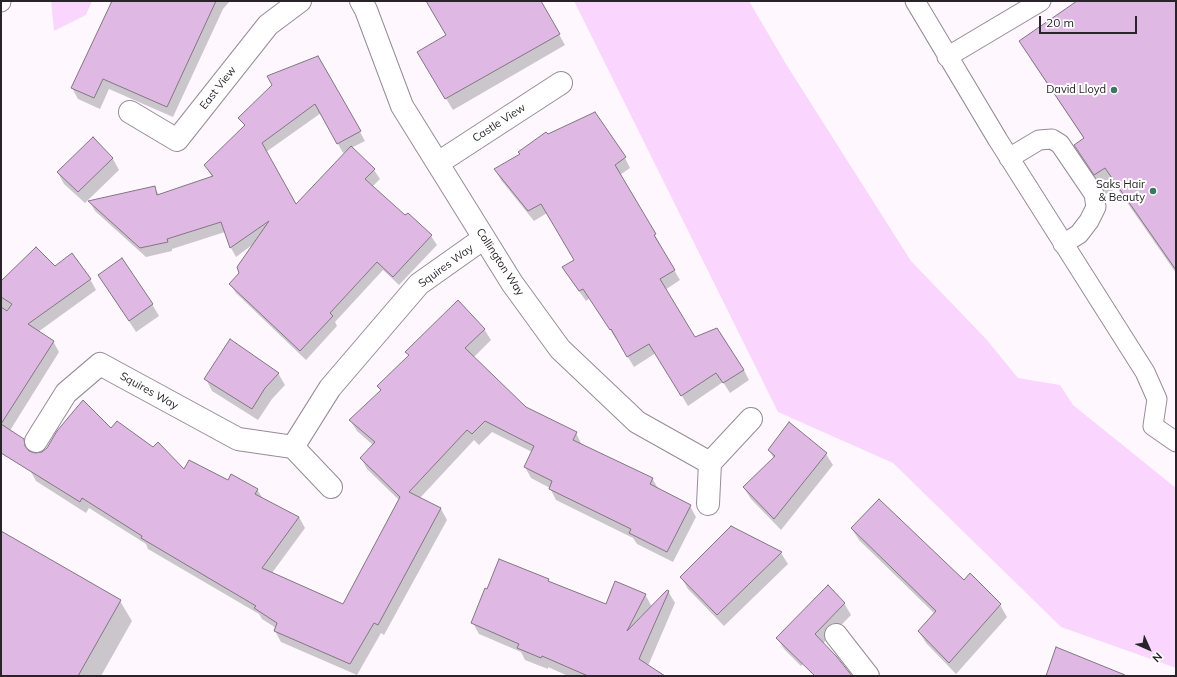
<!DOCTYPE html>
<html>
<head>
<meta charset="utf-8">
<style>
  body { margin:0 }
  #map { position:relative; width:1177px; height:677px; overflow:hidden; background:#fef8fe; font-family:Mulish,sans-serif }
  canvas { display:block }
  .frame { position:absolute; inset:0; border:2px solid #292429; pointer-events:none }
  .north { position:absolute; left:1129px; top:629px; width:40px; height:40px; -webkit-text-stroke:3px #fff; paint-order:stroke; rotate:135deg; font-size:11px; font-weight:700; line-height:16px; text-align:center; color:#292429 }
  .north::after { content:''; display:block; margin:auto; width:14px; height:18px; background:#292429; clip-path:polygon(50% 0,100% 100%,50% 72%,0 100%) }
  .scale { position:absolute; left:1039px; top:16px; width:98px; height:18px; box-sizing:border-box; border:2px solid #292429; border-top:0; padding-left:5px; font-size:12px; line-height:14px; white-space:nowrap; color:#292429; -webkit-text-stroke:3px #fff; paint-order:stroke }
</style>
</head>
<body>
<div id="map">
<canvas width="1177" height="677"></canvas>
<div class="frame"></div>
<div class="north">N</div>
<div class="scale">20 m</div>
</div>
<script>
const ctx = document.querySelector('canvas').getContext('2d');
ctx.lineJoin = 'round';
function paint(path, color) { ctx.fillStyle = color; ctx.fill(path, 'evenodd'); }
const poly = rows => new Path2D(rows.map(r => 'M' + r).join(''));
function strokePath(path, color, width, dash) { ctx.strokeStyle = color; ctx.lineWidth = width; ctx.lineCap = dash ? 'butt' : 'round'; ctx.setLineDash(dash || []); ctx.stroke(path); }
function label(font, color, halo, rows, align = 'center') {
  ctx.font = font + ' Mulish,sans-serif'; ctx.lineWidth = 4; ctx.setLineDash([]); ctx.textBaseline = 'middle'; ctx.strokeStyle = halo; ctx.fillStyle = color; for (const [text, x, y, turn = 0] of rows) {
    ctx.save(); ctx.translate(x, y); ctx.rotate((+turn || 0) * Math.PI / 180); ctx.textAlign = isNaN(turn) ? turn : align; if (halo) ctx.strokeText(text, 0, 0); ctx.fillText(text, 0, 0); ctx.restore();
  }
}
const green = poly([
  [51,1,92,1,86,15,54,31],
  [574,1,749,1,786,64,911,261,987,340,1018,378,1060,385,1073,405,1176,488,1176,668,1061,627,893,463,778,412]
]);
const shadow = poly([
  [112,1,230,1,223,9,173,117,109,89,100,109,78,99,72,88],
  [427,1,540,1,565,45,453,110,418,52,447,35],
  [1079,1,1176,1,1176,273,1117,188,1106,194,1087,165,1075,145,1084,139,1032,61,1021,41],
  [318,57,365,141,351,148,374,170,380,179,372,187,405,217,408,214,431,236,437,245,399,285,383,270,335,322,337,326,306,360,236,293,230,284,240,274,252,245,236,257,231,248,225,232,172,249,172,251,146,257,95,211,90,202,154,187,159,195,212,177,205,165,245,127,240,118],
  [321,113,343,153,348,150,296,206,266,152],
  [548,135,625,158,630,168,620,175,660,244,659,245,680,280,665,290,694,338,744,370,749,380,730,393,723,382,688,406,656,353,634,367,617,339,616,339,590,298,586,301,569,277,575,261,547,213,534,221,501,180,495,170,521,155],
  [93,138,113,159,119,170,85,203,64,184,58,173],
  [55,267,90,279,96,290,38,332,53,341,59,352,1,445,1,281],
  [99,275,152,304,159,316,136,332],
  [484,329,491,340,473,358,526,408,576,433,582,445,652,478,659,490,690,506,696,517,673,562,637,544,633,538,556,500,550,488,531,478,525,467,532,452,492,432,479,445,474,440,419,499,441,509,447,520,384,635,381,633,357,675,281,642,275,631,276,628,262,619,259,614,148,549,146,544,89,508,86,513,36,481,30,470,111,430,185,471,257,489,263,499,299,517,305,528,272,573,344,605,399,500,367,469,361,458,373,445,357,431,350,420,381,391,378,386,409,356,406,352],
  [278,373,285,385,272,399,258,420,212,391,206,379],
  [769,450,826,454,833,465,781,530,751,499,744,488,774,459],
  [852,529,964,582,970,574,1000,605,1007,617,956,674,926,643,919,632,935,614,859,540],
  [1,532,120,601,132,621,101,676,1,676],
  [781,553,788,564,724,626,688,589,681,577],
  [548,580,549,583,606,605,645,594,652,607,668,591,675,603,648,666,666,676,568,676,548,667,548,669,525,660,521,652,479,634,473,623],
  [844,603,851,615,801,666,784,649,777,638]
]);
const building = poly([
  [112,1,216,1,167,107,103,79,94,98,71,88,112,1],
  [426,1,541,1,560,34,445,99,417,52,446,35,426,1],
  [1077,1,1176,1,1176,270,1105,168,1094,175,1074,145,1084,138,1019,41,1077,1],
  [318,56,361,131,337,144,315,104,262,143,296,204,351,146,375,169,365,179,405,215,408,213,432,235,393,277,377,262,330,313,333,316,300,351,229,284,239,273,237,267,269,221,230,248,221,222,167,239,168,242,140,248,88,201,155,186,157,195,213,176,204,165,245,125,238,118,272,85,267,76,318,56],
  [595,112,626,157,615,165,656,234,654,235,675,270,660,279,695,337,717,328,744,370,723,383,716,373,681,396,649,344,627,357,611,329,610,330,583,289,579,291,562,267,574,260,541,204,528,211,494,169,520,154,518,152,546,132,548,134,595,112],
  [93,137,113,158,78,192,57,172,93,137],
  [36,247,55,266,72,253,91,279,28,324,54,341,1,424,24,439,25,446,29,451,35,453,42,452,47,448,57,431,83,400,111,428,117,421,153,447,158,442,184,469,189,460,228,480,231,474,258,489,255,494,299,517,262,568,343,604,400,497,360,458,375,442,349,420,381,390,377,386,409,355,405,352,458,300,485,329,465,348,526,407,577,432,573,440,653,478,650,484,691,505,667,552,629,533,631,529,549,489,552,481,524,467,534,446,485,421,472,434,467,430,409,492,441,508,378,625,374,623,350,664,274,631,277,623,254,608,256,606,141,538,142,536,82,498,80,502,1,453,1,307,7,311,12,304,1,297,1,281,36,247],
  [122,258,153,304,129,321,98,275,122,258],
  [230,339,279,373,265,388,252,409,204,379,230,339],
  [789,422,827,453,774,519,743,487,775,456,768,450,789,422],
  [879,499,964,580,970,573,1001,604,949,663,918,631,936,611,851,528,879,499],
  [731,526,782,552,717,615,680,577,731,526],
  [1,531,121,600,78,676,1,676,1,531],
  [499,559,549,579,548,581,606,604,615,581,646,594,627,631,667,590,669,591,639,659,665,676,588,676,542,656,541,658,517,648,519,644,471,623,485,588,487,589,499,559],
  [828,585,845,603,815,634,837,657,852,676,815,676,776,638,828,585],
  [1056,647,1125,675,1125,676,1046,676,1056,647]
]);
const service = poly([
  [915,1,998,140,1145,372,1157,399,1153,426,1176,442],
  [1,2,1,1],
  [947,57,1041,1],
  [1009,158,1039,140,1052,139,1060,144,1094,194,1096,207,1089,221,1079,234,1063,244]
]);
const minor = poly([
  [361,1,366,10,402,106,512,283,560,349,637,422,710,463],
  [130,112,177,140,268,25,300,1],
  [438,163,561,83],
  [36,441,66,393,100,364,238,439,293,447,330,388,419,284,484,238],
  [293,447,331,487],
  [708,504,710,463,751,419],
  [836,635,868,676]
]);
const markers = [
  [1114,90,4,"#3c7761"],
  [1153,191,4,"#3c7761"]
];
const streetNames = [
  ["East View",218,88,-52],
  ["Castle View",499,123,-33],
  ["Collington Way",500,262,57],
  ["Squires Way",446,266,-36],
  ["Squires Way",149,391,29]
];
const poiNames = [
  ["David Lloyd",1106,90],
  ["Saks Hair",1145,185],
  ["& Beauty",1145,198]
];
paint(green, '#fad5fe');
paint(shadow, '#0003');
paint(building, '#dfb8e3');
strokePath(building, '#827683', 1);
strokePath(service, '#978b98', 21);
strokePath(minor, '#978b98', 24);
strokePath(service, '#fff', 19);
strokePath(minor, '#fff', 22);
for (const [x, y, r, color] of markers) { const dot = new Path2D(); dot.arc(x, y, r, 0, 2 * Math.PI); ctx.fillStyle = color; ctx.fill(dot); strokePath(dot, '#fff', 1.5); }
label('11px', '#292429', '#fff', streetNames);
label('11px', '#292429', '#fff', poiNames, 'right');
</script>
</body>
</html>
